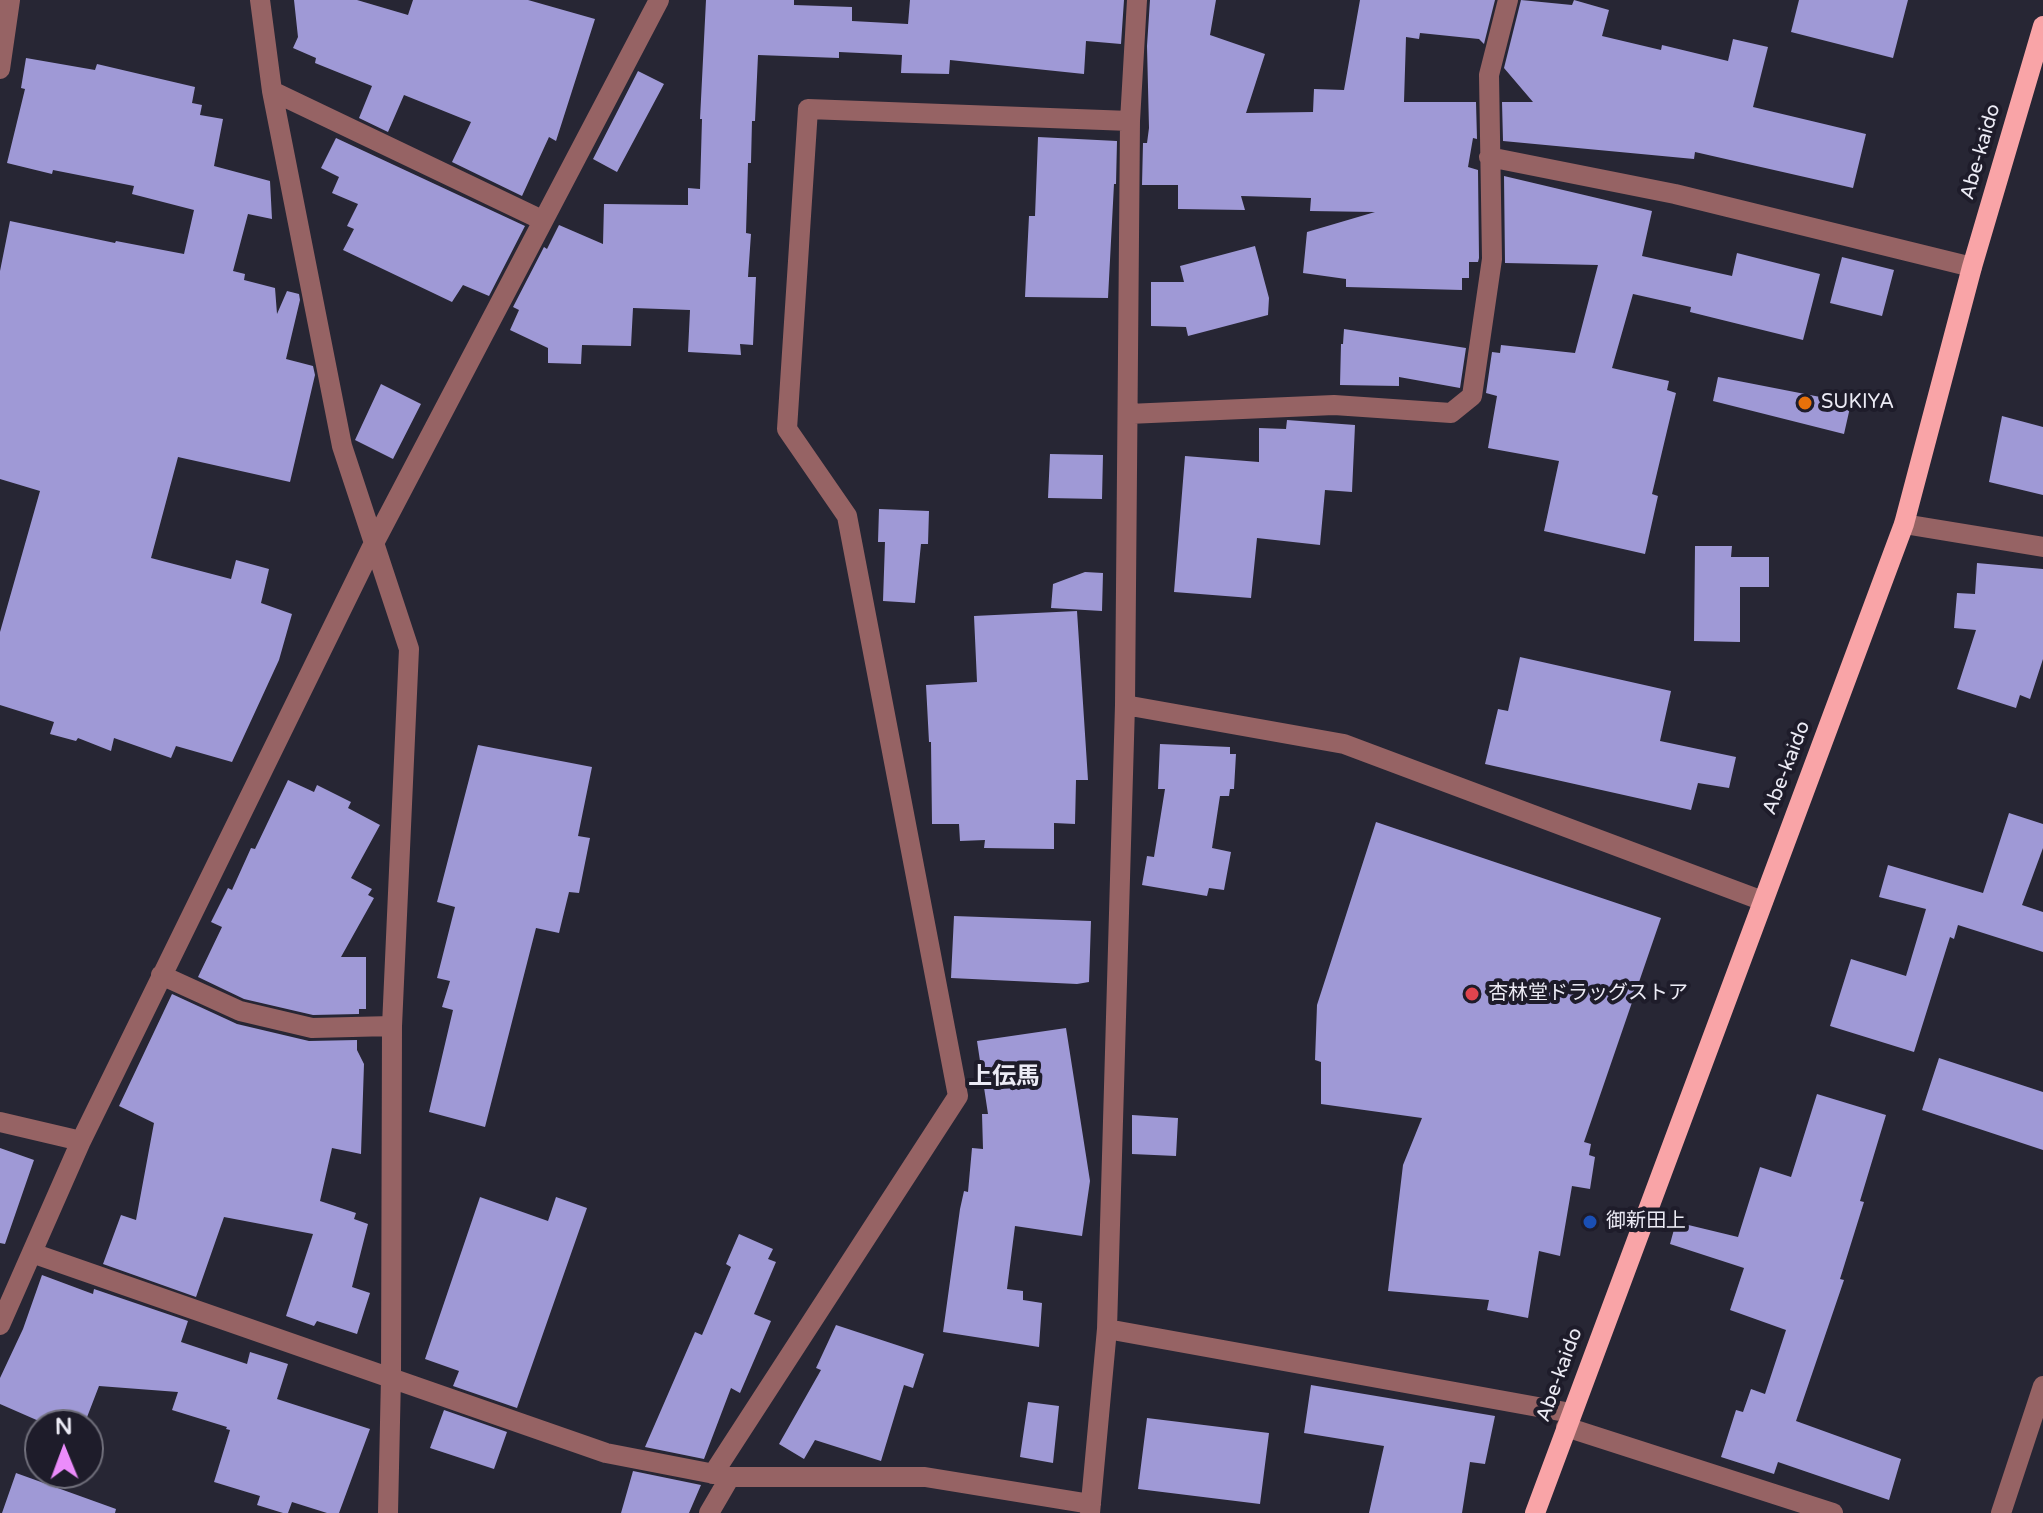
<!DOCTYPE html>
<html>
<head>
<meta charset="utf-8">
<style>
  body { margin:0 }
  #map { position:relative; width:2043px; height:1513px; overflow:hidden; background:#272634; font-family:"Varela Round",sans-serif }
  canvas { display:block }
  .north { position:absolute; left:24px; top:1409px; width:80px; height:80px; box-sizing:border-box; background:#1e1c2a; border:2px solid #706f7b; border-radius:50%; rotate:359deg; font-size:22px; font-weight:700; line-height:32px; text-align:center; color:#ecebf5 }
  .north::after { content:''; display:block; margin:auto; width:28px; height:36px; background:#ec8cfb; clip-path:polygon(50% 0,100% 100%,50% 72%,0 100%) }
</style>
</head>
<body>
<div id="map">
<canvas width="2043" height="1513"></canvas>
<div class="north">N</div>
</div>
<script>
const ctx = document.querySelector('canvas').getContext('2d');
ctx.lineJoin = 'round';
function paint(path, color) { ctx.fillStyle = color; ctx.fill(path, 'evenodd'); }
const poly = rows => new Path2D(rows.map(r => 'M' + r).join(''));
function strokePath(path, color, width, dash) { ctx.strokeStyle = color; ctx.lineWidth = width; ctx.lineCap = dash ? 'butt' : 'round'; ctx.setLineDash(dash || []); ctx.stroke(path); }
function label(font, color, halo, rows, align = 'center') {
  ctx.font = font + ' "Varela Round","Noto Sans JP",sans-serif'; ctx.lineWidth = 8; ctx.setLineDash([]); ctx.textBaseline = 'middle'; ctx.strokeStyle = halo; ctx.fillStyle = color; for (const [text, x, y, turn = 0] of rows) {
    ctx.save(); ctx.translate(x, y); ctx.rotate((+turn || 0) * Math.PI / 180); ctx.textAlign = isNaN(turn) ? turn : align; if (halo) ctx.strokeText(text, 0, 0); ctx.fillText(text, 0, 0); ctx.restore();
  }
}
const building = poly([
  [294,0,357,0,408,15,413,0,528,0,595,19,556,141,549,137,522,196,452,162,471,122,404,95,388,132,359,118,372,86,315,63,316,58,293,48,298,37],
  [706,0,794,0,794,5,852,7,852,21,908,24,910,0,1124,0,1121,44,1086,41,1084,74,950,60,949,74,901,73,902,55,839,52,839,58,758,55,755,121,752,121,751,163,748,163,746,233,751,234,748,277,756,277,753,345,740,344,741,355,688,352,690,310,633,308,631,346,582,345,581,364,548,363,548,348,510,330,519,310,513,307,544,247,547,249,559,225,603,244,604,204,688,205,688,188,700,189,702,119,700,119],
  [1150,0,1216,0,1210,35,1265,54,1246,113,1313,112,1314,89,1344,90,1360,0,1495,0,1484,44,1479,39,1420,33,1419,39,1406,37,1404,102,1476,102,1477,139,1473,138,1468,167,1478,170,1479,258,1478,262,1469,262,1469,278,1462,278,1462,290,1346,287,1346,279,1303,273,1307,232,1375,212,1310,211,1311,198,1241,196,1245,210,1178,209,1178,185,1142,185,1143,143,1147,143,1149,128,1147,46],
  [1521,0,1572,5,1574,0,1609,10,1602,36,1661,50,1662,45,1728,61,1733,39,1768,47,1753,107,1866,134,1853,188,1695,152,1694,159,1503,141,1502,102,1533,102,1504,68],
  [1799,0,1908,0,1893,58,1791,32],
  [26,58,95,70,97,64,195,87,192,103,202,105,200,115,223,119,214,166,270,181,272,219,248,214,233,271,245,274,244,280,275,288,277,314,287,291,299,294,300,300,286,359,313,366,315,375,290,482,178,457,151,558,231,579,236,560,269,569,261,603,292,614,279,660,232,762,176,746,171,758,114,738,111,751,78,738,76,741,50,734,54,722,0,705,0,632,40,491,0,479,0,271,10,221,115,243,116,241,184,254,194,210,132,194,134,186,53,170,52,174,7,163,25,89,21,88],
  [638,71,664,84,617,172,593,159],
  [1038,137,1117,141,1116,184,1114,184,1108,298,1025,297,1029,216,1035,216],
  [336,138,525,226,489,296,463,285,452,302,343,250,354,229,347,226,358,204,332,193,339,177,321,168],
  [1504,176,1652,211,1642,256,1732,276,1737,253,1820,274,1803,340,1690,312,1691,307,1633,294,1612,368,1669,381,1667,390,1676,393,1652,494,1658,496,1645,554,1544,531,1559,461,1488,448,1497,396,1486,393,1492,352,1500,353,1501,345,1575,353,1598,265,1505,263],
  [1255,246,1269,298,1268,315,1188,336,1186,327,1151,326,1151,282,1184,282,1180,266],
  [1842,257,1894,270,1882,316,1830,303],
  [1344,329,1466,348,1460,388,1399,377,1399,386,1340,385,1341,344,1343,344],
  [1718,377,1851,403,1844,434,1713,401],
  [381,384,421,404,393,459,355,440],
  [2002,416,2043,427,2043,495,1989,482],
  [1287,420,1355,425,1352,492,1325,490,1320,545,1257,538,1251,598,1174,592,1185,456,1259,462,1259,428,1286,429],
  [1050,454,1103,455,1102,499,1048,498],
  [879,509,929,511,928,544,921,544,915,603,883,601,885,542,878,542],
  [1695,546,1732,546,1731,557,1769,557,1769,587,1740,587,1740,642,1694,641],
  [1977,563,2043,569,2043,659,2030,699,2020,695,2016,708,1957,689,1976,630,1954,628,1957,593,1975,594],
  [1085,572,1103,573,1102,611,1051,608,1053,584],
  [1077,611,1088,780,1076,780,1075,824,1054,823,1054,849,984,848,985,840,960,841,959,824,932,824,931,742,929,742,926,685,977,682,974,616],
  [1520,657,1671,691,1660,741,1736,757,1729,788,1698,783,1691,810,1485,764,1498,709,1508,711],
  [1160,744,1230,747,1230,754,1236,754,1234,789,1230,789,1229,796,1220,796,1212,848,1231,852,1224,890,1209,888,1207,896,1142,885,1147,856,1154,857,1165,789,1158,789],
  [478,745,592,767,578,836,590,838,579,893,569,892,559,933,536,928,485,1127,429,1112,453,1010,442,1007,450,981,437,978,455,907,437,902],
  [288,780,314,792,317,785,351,802,348,808,380,825,351,878,372,889,368,895,374,898,341,957,366,957,366,1009,359,1009,359,1014,313,1015,244,999,198,977,222,927,211,922,228,888,232,890,251,848,255,849],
  [2009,813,2043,824,2043,848,2022,905,2043,912,2043,952,1958,925,1954,939,1950,937,1914,1052,1830,1026,1851,959,1906,976,1926,909,1879,897,1888,865,1983,893],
  [1376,822,1661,918,1584,1142,1591,1144,1589,1155,1595,1157,1590,1189,1572,1186,1560,1256,1539,1251,1528,1318,1487,1310,1489,1300,1388,1291,1403,1165,1422,1118,1321,1104,1321,1062,1315,1060,1317,1005],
  [954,916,1091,921,1089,982,1077,984,951,978],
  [172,994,237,1024,309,1041,357,1040,357,1050,364,1064,361,1154,332,1148,320,1201,356,1213,354,1219,368,1224,352,1287,370,1293,357,1334,317,1321,314,1326,286,1316,313,1234,224,1217,196,1297,103,1264,121,1215,136,1220,154,1123,119,1106],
  [1066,1028,1090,1181,1082,1236,1015,1226,1007,1289,1023,1291,1023,1300,1042,1303,1039,1347,943,1332,960,1209,964,1191,968,1192,972,1148,983,1149,982,1114,988,1114,977,1041],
  [1939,1058,2043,1092,2043,1150,1922,1110],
  [1817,1094,1886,1115,1860,1201,1864,1202,1840,1279,1844,1280,1796,1421,1901,1459,1889,1500,1778,1462,1774,1474,1721,1457,1736,1410,1743,1412,1751,1389,1765,1394,1786,1330,1730,1310,1744,1268,1670,1244,1676,1222,1738,1237,1760,1167,1791,1177],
  [1132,1115,1178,1118,1176,1156,1132,1154],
  [0,1148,34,1160,5,1244,0,1243],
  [480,1197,548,1221,556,1197,587,1208,517,1408,453,1386,459,1371,425,1359],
  [739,1234,773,1249,768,1259,776,1262,754,1314,771,1321,740,1393,731,1388,704,1459,645,1447,695,1332,702,1335,731,1267,726,1264],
  [42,1275,93,1294,94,1289,188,1321,181,1342,247,1364,250,1352,288,1364,277,1399,370,1429,339,1513,327,1513,292,1502,288,1513,283,1513,257,1505,260,1496,214,1482,230,1430,226,1429,227,1427,172,1410,178,1392,99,1386,84,1425,48,1425,0,1404,0,1378,23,1329],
  [836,1325,924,1354,913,1388,904,1385,881,1461,815,1440,804,1459,779,1444,821,1370,816,1368],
  [1311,1385,1495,1416,1485,1464,1470,1462,1462,1513,1369,1513,1384,1446,1304,1433],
  [1028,1402,1059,1406,1053,1463,1020,1457],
  [444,1410,507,1432,494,1469,430,1448],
  [1147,1418,1269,1433,1260,1504,1138,1489],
  [633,1471,701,1485,689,1513,621,1513],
  [16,1473,116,1509,115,1513,2,1513]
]);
const minor = poly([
  [260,0,272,91,342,446,409,649,392,1026,391,1377,388,1513],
  [0,69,10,0],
  [272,91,542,220],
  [1489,157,1675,194,1972,267],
  [1128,414,1334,405,1451,413,1472,396,1492,259,1489,75,1508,0],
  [1904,524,2043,547],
  [1125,705,1344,744,1763,901],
  [161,975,240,1011,312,1028,392,1026],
  [0,1122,81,1141],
  [32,1253,606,1453,730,1477,925,1477,1091,1504],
  [0,1325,81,1141,373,545,659,0],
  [1107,1329,1571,1413],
  [1566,1427,1833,1513],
  [713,1474,958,1096,847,516,787,429,808,109,1130,121],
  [709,1513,730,1477],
  [1090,1513,1107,1329,1125,705,1130,121,1137,0],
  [2001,1513,2043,1386]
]);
const major = poly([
  [1535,1513,1904,524,1972,267,2043,26]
]);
const markers = [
  [1805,403,8,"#e8710a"],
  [1472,994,8,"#e0444e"],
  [1590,1222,8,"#1a4fb4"]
];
const streetNames = [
  ["Abe-kaido",1981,152,-74],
  ["Abe-kaido",1787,768,-69],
  ["Abe-kaido",1560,1375,-70]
];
const poiNames = [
  ["SUKIYA",1821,403],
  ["杏林堂ドラッグストア",1488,994],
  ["御新田上",1606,1222]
];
const quarterNames = [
  ["上伝馬",1004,1078]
];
paint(building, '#9f99d6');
strokePath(minor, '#966364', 20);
strokePath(major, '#f9a4a7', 20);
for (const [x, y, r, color] of markers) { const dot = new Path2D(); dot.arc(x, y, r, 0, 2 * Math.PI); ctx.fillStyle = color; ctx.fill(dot); strokePath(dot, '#1e1c2a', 3); }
label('20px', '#ecebf5', '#1e1c2a', streetNames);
label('20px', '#ecebf5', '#1e1c2a', poiNames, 'left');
label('bold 24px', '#ecebf5', '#1e1c2a', quarterNames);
</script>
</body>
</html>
